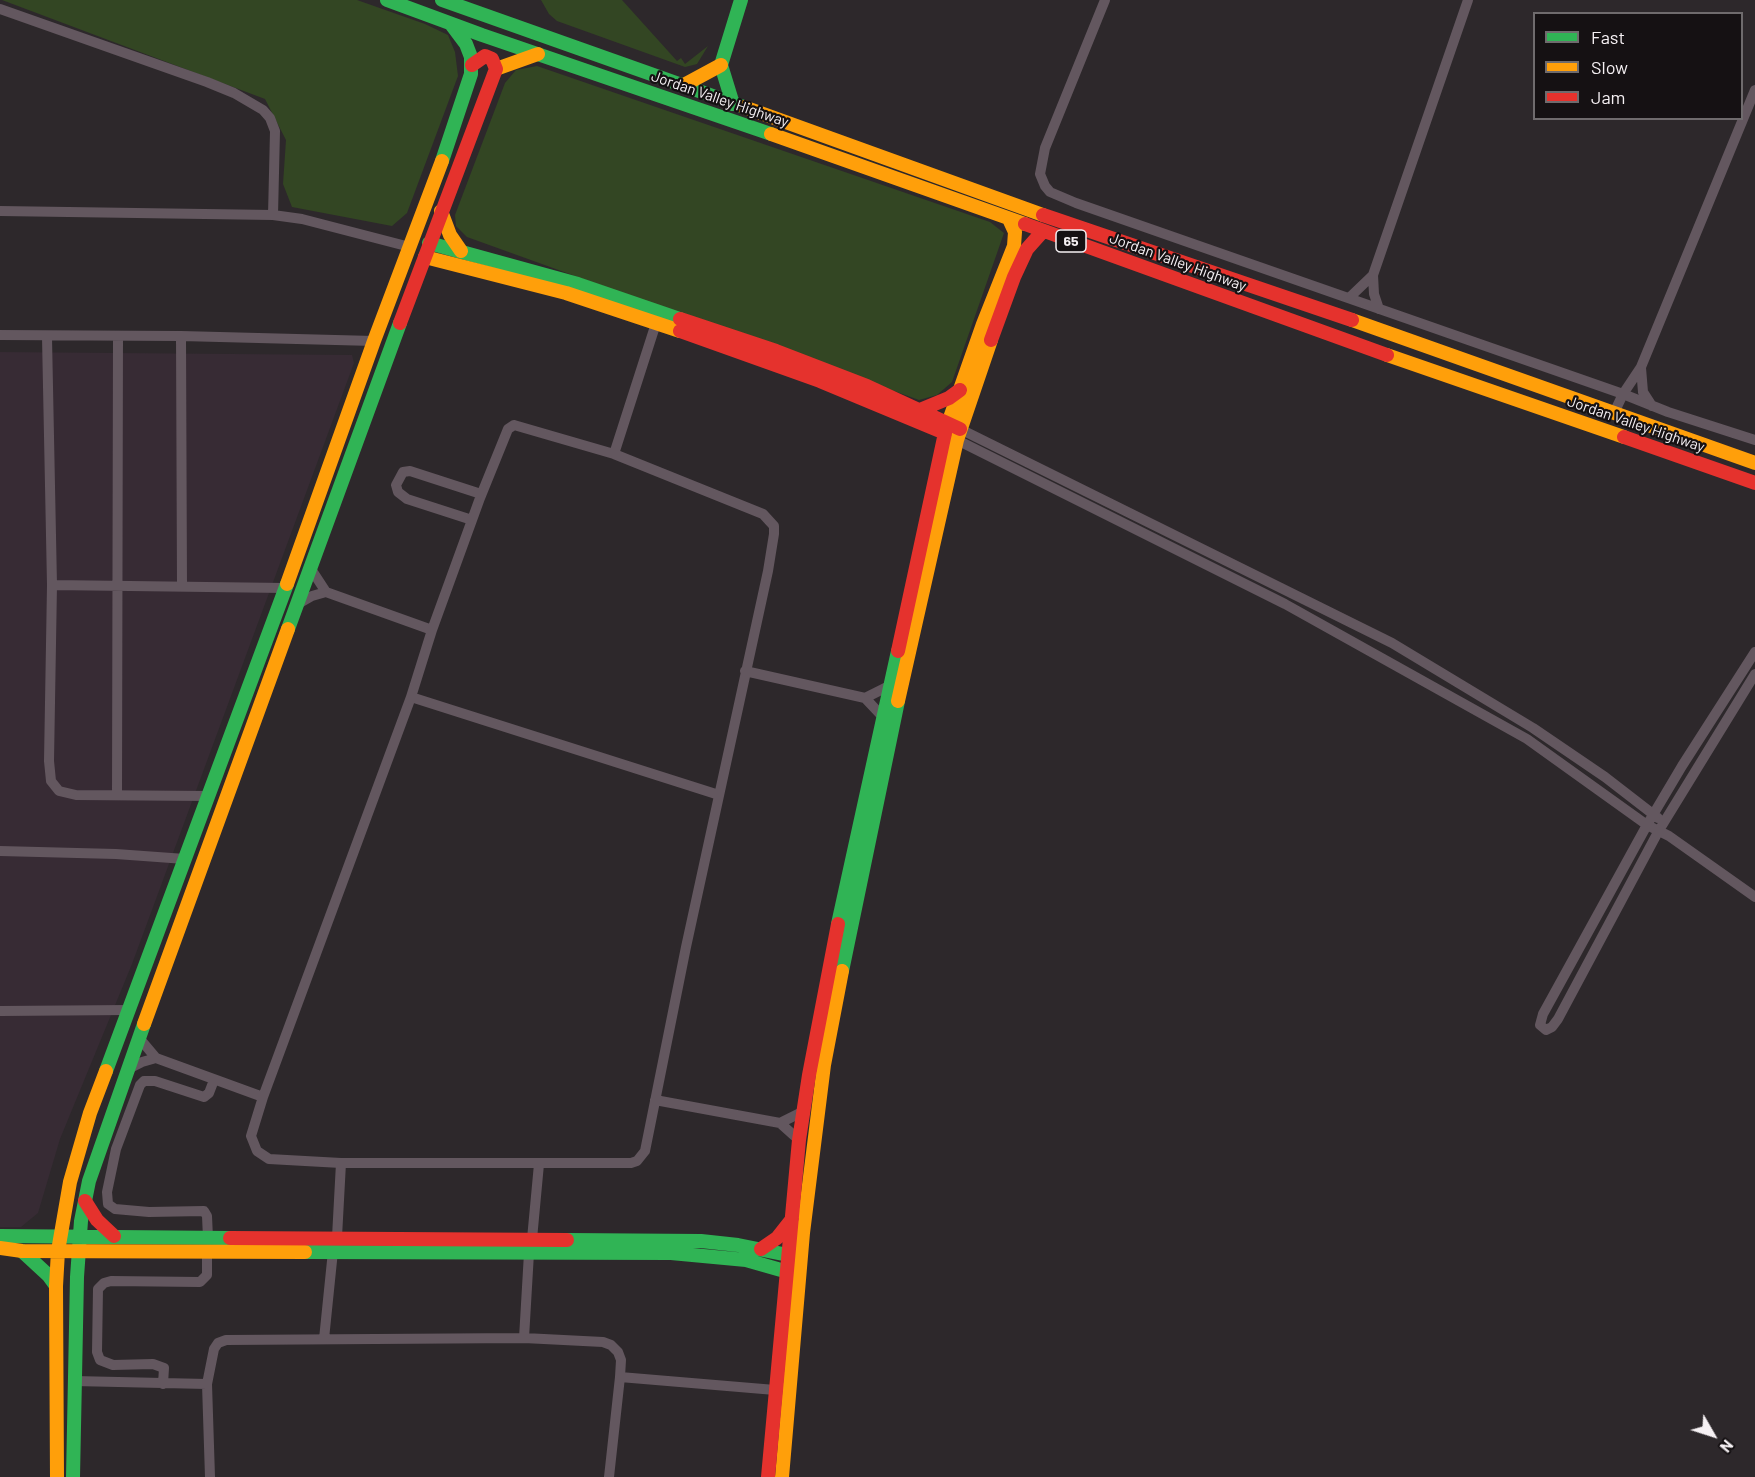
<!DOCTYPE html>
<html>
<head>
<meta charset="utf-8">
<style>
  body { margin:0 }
  #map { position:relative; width:1755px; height:1477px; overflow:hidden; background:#2d282b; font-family:Barlow,sans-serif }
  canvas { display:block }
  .legend { position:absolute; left:1533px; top:12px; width:210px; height:108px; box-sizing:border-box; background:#151113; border:2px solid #6f6b6d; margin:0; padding:8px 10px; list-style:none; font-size:18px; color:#f6f1f4 }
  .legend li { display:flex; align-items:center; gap:12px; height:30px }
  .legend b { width:30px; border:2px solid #6f6b6d }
  .north { position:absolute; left:1683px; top:1405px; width:60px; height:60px; -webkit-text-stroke:4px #151113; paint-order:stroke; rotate:129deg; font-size:16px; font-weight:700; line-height:24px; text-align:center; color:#f6f1f4 }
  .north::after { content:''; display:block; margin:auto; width:21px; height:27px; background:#f6f1f4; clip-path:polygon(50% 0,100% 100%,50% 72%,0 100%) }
</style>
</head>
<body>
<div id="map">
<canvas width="1755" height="1477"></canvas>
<ul class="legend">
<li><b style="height:8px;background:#30b455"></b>Fast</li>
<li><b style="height:8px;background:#ff9f0a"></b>Slow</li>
<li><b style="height:8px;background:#e5322d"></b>Jam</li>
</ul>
<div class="north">N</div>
</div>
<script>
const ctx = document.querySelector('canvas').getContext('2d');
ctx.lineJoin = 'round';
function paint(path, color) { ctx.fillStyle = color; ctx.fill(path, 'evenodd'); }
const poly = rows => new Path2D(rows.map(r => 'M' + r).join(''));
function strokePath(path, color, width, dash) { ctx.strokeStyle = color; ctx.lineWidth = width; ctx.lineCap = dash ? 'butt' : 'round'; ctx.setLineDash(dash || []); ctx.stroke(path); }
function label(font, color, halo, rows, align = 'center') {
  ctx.font = font + ' Barlow,sans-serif'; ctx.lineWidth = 4.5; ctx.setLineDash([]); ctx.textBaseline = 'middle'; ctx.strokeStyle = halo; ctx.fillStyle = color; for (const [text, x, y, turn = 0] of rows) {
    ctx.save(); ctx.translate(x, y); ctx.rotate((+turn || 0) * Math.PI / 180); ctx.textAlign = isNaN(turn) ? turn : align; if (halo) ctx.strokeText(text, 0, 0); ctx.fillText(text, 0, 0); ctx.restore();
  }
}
const built = poly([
  [0,352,352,355,354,363,132,964,60,1139,38,1213,21,1227,0,1227]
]);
const green = poly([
  [2,0,357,0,425,24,448,35,455,52,458,76,407,213,392,226,292,207,283,184,286,140,265,99],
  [541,0,622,0,677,61,681,58,685,64,708,46,697,64,685,67,557,21,549,14],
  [537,66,990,222,1004,233,952,382,937,395,919,400,467,237,456,226,455,215,505,83,516,70]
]);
const street = poly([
  [1105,0,1045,148,1040,174,1045,186,1050,192,1076,203,1623,394,1668,412,1755,440],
  [0,9,207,82,234,93,263,110,270,118,275,131,273,215],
  [0,211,273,215,302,219,410,247],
  [1349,298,1373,275],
  [1379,309,1374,294,1373,275,1468,0],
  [0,335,181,336,374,341],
  [181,336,182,586],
  [47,337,52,585,49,761,51,781,59,791,76,795,209,796],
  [1641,368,1643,392,1652,406],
  [1614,413,1623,394,1641,367,1755,90],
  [514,425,614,454,763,514,774,526,774,534,768,571,686,947,645,1151,637,1161,631,1163,341,1163,269,1159,257,1151,251,1136,263,1097,411,697,432,630,480,498,508,429,514,425],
  [960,429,1392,643,1533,728,1605,777,1658,818],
  [957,440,1285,604,1527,739,1647,825,1669,836,1755,897],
  [614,454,658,317],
  [472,520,407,499,398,492,396,485,403,472,410,471,481,494],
  [311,569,326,592,432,630],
  [52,585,285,588],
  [298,604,312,596,326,592],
  [1755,652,1682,766,1647,825,1543,1014,1540,1025,1546,1030,1552,1027,1558,1019,1658,832,1755,674],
  [745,671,865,698,882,716],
  [411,697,719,795],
  [865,698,889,686],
  [117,795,118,336],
  [0,851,116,854,185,859],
  [0,1011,129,1010],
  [140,1039,156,1058,263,1097],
  [128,1069,142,1062,156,1058],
  [655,1100,780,1123,799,1140],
  [780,1123,802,1112],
  [337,1237,341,1163],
  [208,1238,207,1216,204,1211,149,1212,115,1209,108,1204,107,1192,116,1149,140,1085,144,1081,155,1081,204,1097,209,1093,214,1080],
  [532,1239,539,1164],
  [524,1338,529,1253],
  [324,1339,333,1251],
  [620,1377,775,1390],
  [74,1381,207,1384],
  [163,1384,164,1368,153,1364,113,1365,100,1360,97,1352,98,1289,104,1283,111,1281,200,1282,207,1275,207,1251],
  [210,1477,207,1384,214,1349,218,1343,226,1340,524,1338,603,1342,611,1345,618,1352,621,1360,620,1377,609,1477]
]);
const fast = poly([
  [387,0,482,35,771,134],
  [442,0,744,107],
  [733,104,721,65,741,0],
  [442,161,471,74,471,57,466,44,451,24],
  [429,243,578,284,680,319],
  [288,629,400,323],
  [838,924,898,651],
  [842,971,898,701],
  [106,1071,287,584],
  [0,1236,230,1238],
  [567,1240,701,1241,738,1245,798,1257],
  [22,1251,48,1275,56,1286],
  [305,1252,671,1253,746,1260,795,1274],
  [73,1477,77,1277,81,1221,89,1181,144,1024]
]);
const slow = poly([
  [496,69,538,54],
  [684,85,721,65],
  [744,107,1043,215],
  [771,134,1025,224],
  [441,211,450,235,461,251],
  [425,257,566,293,680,331],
  [1352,320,1755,463],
  [1387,355,1624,437],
  [945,432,983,324,1014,246,1015,232,1009,219],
  [287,584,374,341,442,161],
  [898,701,957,440,991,340],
  [144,1024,288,629],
  [0,1248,22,1251,305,1252],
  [57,1477,56,1286,58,1251,70,1182,90,1113,106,1071],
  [782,1477,803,1233,824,1065,842,971]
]);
const jam = poly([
  [1043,215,1352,320],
  [1025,224,1387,355],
  [680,319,776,351,867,386,960,429],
  [400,323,496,69,492,59,485,56,472,65],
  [680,331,820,381,945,433,898,651],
  [991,340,1014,277,1027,249,1043,231],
  [920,410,949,398,960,390],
  [1624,437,1755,483],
  [85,1201,97,1220,114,1236],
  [230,1238,567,1240],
  [761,1249,777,1238,792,1219],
  [768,1477,799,1140,809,1075,838,924]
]);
const shields = [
  [1071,241,30]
];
const shieldNames = [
  ["65",1071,241]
];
const streetNames = [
  ["Jordan Valley Highway",720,99,19],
  ["Jordan Valley Highway",1178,262,20],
  ["Jordan Valley Highway",1636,424,19]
];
paint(built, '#372b34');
paint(green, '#334623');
strokePath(street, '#63575f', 10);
strokePath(fast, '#30b455', 14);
strokePath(slow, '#ff9f0a', 14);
strokePath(jam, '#e5322d', 14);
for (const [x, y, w] of shields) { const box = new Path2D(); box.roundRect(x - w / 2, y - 11, w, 22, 4.5); ctx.fillStyle = '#151113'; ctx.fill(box); strokePath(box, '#f6f1f4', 1.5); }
label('bold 14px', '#f6f1f4', null, shieldNames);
label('15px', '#f6f1f4', '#151113', streetNames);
</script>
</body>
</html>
